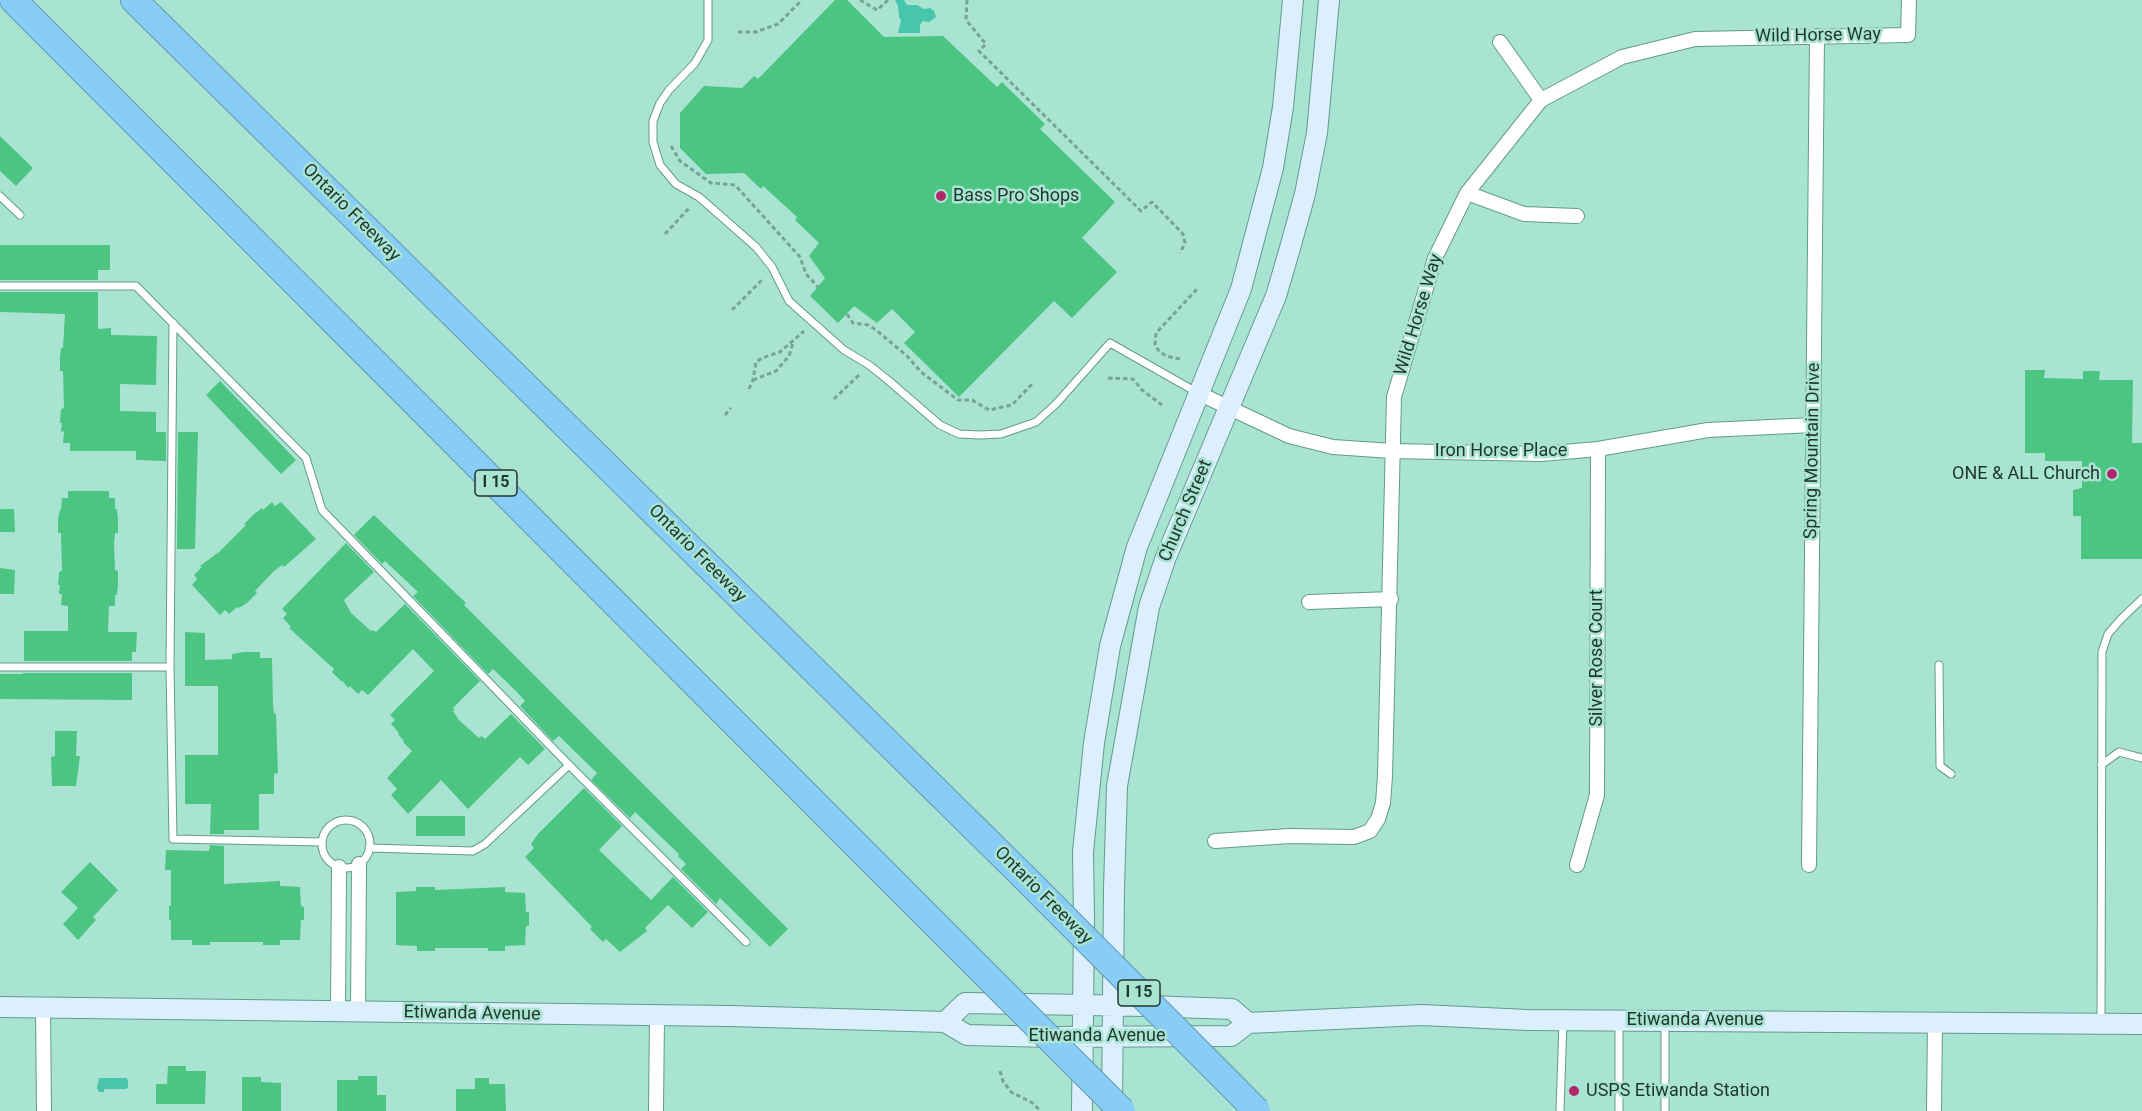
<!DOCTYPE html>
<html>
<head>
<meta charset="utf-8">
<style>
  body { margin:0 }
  canvas { display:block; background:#a9e4d3 }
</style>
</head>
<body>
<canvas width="2142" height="1111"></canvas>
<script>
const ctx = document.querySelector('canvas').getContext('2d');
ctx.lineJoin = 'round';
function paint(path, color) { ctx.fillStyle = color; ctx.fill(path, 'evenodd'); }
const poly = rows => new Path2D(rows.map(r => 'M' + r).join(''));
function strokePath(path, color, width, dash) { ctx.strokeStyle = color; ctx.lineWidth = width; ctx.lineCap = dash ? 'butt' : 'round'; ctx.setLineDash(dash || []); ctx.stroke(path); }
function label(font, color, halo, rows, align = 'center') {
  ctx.font = font + ' Roboto,sans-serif'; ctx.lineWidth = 5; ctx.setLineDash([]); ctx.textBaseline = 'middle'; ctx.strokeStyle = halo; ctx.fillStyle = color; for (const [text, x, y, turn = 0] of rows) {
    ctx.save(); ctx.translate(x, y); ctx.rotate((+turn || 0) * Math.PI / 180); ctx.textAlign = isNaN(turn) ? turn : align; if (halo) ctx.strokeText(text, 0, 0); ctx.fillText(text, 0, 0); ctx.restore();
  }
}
const water = poly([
  [895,0,904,0,907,5,917,5,924,9,930,8,934,11,936,17,929,22,923,21,920,25,920,33,898,33,901,20,899,17,898,6],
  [99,1078,126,1078,128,1080,128,1087,126,1089,104,1089,104,1092,99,1092,97,1088]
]);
const building = poly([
  [835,0,847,0,884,37,943,36,997,87,1002,82,1045,124,1040,129,1115,202,1082,238,1117,272,1072,318,1054,301,959,397,904,343,915,332,892,309,877,323,854,306,838,323,810,296,825,278,809,256,819,243,795,220,797,217,763,186,761,189,744,173,706,174,680,148,680,113,704,86,742,88,754,76,758,79],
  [0,136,33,168,16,186,0,171],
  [0,245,110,245,110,270,98,270,98,280,0,280],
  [0,292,98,292,98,329,111,328,111,335,157,336,156,385,120,384,120,411,156,412,156,432,166,432,166,461,136,460,136,451,70,451,70,443,63,443,64,431,61,432,62,423,60,423,61,409,64,408,63,371,60,371,60,357,61,348,63,348,65,314,0,312],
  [2025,370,2045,370,2044,378,2083,379,2083,371,2100,371,2099,380,2133,380,2132,443,2142,443,2142,559,2081,559,2081,516,2073,516,2073,490,2082,488,2082,461,2045,461,2045,453,2025,453],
  [220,381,296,460,281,474,206,395],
  [178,432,198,432,195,549,177,549],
  [68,491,109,491,109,498,115,498,115,509,117,509,118,519,118,533,115,533,114,543,115,570,118,571,118,585,117,595,115,595,115,606,109,606,108,632,137,632,136,652,132,652,132,661,24,661,24,631,68,631,68,606,61,605,62,594,59,594,60,585,58,585,59,572,62,571,61,533,58,533,58,519,60,510,61,510,62,498,68,498],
  [272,502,275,506,281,502,316,539,284,567,282,565,274,571,255,591,257,593,247,603,239,608,237,607,229,614,225,610,220,615,192,585,197,579,194,575,202,567,200,566,219,552,246,525,244,524,254,514,262,508,263,510],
  [0,509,14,509,15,532,0,532],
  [374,515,466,603,464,605,788,929,770,947,720,898,716,904,681,869,686,864,678,856,679,854,635,812,630,818,591,780,597,773,559,736,553,741,520,706,525,701,515,690,493,669,488,674,413,596,418,592,385,561,382,564,354,535],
  [346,543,374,572,344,600,351,613,371,631,373,630,376,632,405,604,480,681,453,708,455,710,453,711,459,720,479,738,482,736,485,739,511,714,545,749,528,765,520,757,468,809,441,780,408,814,391,795,397,789,387,778,412,751,403,742,404,741,398,734,399,733,391,724,395,720,390,715,434,671,413,649,368,695,362,690,358,694,350,686,348,688,343,681,342,682,332,672,334,669,289,628,291,627,283,618,287,614,282,609],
  [0,568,15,570,14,594,0,594],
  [185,632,205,633,205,660,232,659,232,654,244,652,260,652,260,658,272,658,273,705,274,713,276,714,278,773,274,774,274,794,259,794,259,830,224,830,224,834,210,834,211,804,185,804,185,755,218,755,218,686,185,686],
  [23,673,132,673,132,700,0,699,0,674,23,674],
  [55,731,77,731,76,756,80,756,76,786,52,786,51,757,55,756],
  [584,788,622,826,599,850,651,900,673,877,708,912,692,928,668,905,645,928,647,931,620,952,606,939,603,942,590,929,592,927,525,857,534,848,531,844,538,834],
  [416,816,465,816,465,836,416,836],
  [210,845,224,846,224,884,280,881,280,886,300,887,301,906,304,907,304,920,301,920,300,940,280,940,280,945,263,945,263,942,210,942,210,945,192,945,192,940,171,940,171,920,169,920,169,906,171,906,171,870,165,870,166,850,209,851],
  [90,862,118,890,93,917,96,920,78,940,63,924,78,908,61,892],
  [416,887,435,887,435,890,505,887,505,892,525,893,526,912,529,912,529,926,526,926,525,945,505,946,505,951,488,951,488,948,435,948,435,951,417,951,417,946,396,945,396,892,416,891],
  [168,1066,186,1066,186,1071,206,1071,205,1104,156,1104,156,1084,167,1084],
  [358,1076,377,1076,377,1095,386,1095,386,1111,337,1111,337,1080,358,1080],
  [242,1077,261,1077,261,1082,281,1083,281,1111,242,1111],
  [475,1078,489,1078,489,1084,505,1084,506,1111,456,1111,456,1089,475,1089]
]);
const path = poly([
  [860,0,877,10,888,0],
  [967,0,966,20,986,44,979,51,1141,211,1152,202,1183,234,1185,243,1180,253],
  [738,32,756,32,778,24,802,0],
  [671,146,680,161,711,183,735,185,800,257,806,274,818,287],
  [665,234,690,207],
  [732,310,763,279],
  [847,314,853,323,868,325,876,330,907,356,921,372,958,400,972,400,989,410,1012,405,1033,383],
  [1180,359,1166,356,1159,351,1155,345,1156,333,1199,287],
  [1108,378,1133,379,1142,390,1162,405],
  [753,380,776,371,789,356,793,343],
  [749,389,753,380,756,362,762,358,780,352,804,331],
  [834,399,860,374],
  [725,415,731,408],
  [1000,1071,1003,1081,1011,1092,1031,1102,1041,1111]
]);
const lane = poly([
  [708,0,708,40,695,63,669,90,660,103,653,121,653,142,660,165,676,184,699,197,756,247,772,267,789,301,844,350,869,365,889,381,940,425,959,434,980,435,1001,434,1036,422,1056,404,1110,343,1198,393],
  [0,196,20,215],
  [0,286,136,286,306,458,322,510,569,765,746,942],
  [173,323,170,667,173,839,322,842],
  [1939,665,1940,766,1951,774],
  [0,667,170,667],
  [2101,765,2119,752,2142,758],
  '322 844a24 24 0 1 1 48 0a24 24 0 1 1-48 0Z',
  [369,848,473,851,485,844,569,765],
  [2101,1022,2102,652,2108,634,2121,619,2142,599],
  [1619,1023,1619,1111],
  [1560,1111,1563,1021],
  [1665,1111,1665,1022]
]);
const street = poly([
  [1500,42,1541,100],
  [1467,193,1524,214,1577,216],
  [1198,393,1289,436,1333,447,1392,451,1541,454,1598,449,1708,430,1813,425],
  [1309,602,1391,599],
  [1215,841,1289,836,1354,837,1370,831,1378,819,1383,803,1385,776,1394,397,1435,258,1467,193,1541,100,1622,57,1695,39,1908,35,1909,0],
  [1577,865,1597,795,1598,449],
  [1809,865,1817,36],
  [43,1008,44,1111],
  [338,1012,339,867],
  [358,1013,359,864],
  [656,1111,657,1015],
  [1934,1111,1935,1021]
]);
const secondary = poly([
  [0,1007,729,1016,945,1022,967,1035,1053,1037,1231,1036,1248,1023,1422,1015,1527,1020,2142,1024],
  [945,1022,965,1003,1148,1006,1232,1009,1248,1023],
  [1112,1108,1114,889,1117,786,1149,607,1166,557,1276,296,1290,248,1305,194,1317,133,1329,0],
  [1082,1111,1084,918,1083,852,1094,743,1110,646,1137,547,1241,289,1273,168,1283,107,1293,0]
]);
const highway = poly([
  [13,0,978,967],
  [134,0,1022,875]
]);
const highwayBridge = poly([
  [1022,875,1257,1111],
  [978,967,1122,1111]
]);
const markers = [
  [941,196,6,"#b0286b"],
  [2112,474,6,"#b0286b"],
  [1574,1091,6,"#b0286b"]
];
const shields = [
  [496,483,42],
  [1139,993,42]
];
const shieldNames = [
  ["I 15",496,483],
  ["I 15",1139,993]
];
const streetNames = [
  ["Wild Horse Way",1818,36,-1],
  ["Ontario Freeway",351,213,45],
  ["Wild Horse Way",1419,315,-73],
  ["Iron Horse Place",1501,451],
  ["Spring Mountain Drive",1813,451,-89],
  ["Church Street",1186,511,-67],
  ["Ontario Freeway",697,554,45],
  ["Silver Rose Court",1597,658,-90],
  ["Ontario Freeway",1043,896,45],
  ["Etiwanda Avenue",472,1014,1],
  ["Etiwanda Avenue",1695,1020],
  ["Etiwanda Avenue",1097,1036]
];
const poiNames = [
  ["Bass Pro Shops",953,196],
  ["ONE & ALL Church",2100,474,"right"],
  ["USPS Etiwanda Station",1586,1091]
];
paint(water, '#48c6ab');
paint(building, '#4bc581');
strokePath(lane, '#629b8c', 9);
strokePath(street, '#629b8c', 16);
strokePath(secondary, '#629b8c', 22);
strokePath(highway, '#6398b1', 28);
strokePath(path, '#75a396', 3, [4.5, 3]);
strokePath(lane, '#fff', 7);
strokePath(street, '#fff', 14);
strokePath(secondary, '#dbf0fc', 20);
strokePath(highway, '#88cdf6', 26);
strokePath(highwayBridge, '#6398b1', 28, []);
strokePath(highwayBridge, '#88cdf6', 26);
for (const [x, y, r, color] of markers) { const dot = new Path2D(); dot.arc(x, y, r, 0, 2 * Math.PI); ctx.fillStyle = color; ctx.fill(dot); strokePath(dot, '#a9e4d3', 2); }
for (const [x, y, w] of shields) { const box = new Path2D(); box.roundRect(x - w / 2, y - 13, w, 26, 4.5); ctx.fillStyle = '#a9e4d3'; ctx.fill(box); strokePath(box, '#1f3630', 1.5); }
label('bold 16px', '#1f3630', null, shieldNames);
label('18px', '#1f3630', '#a9e4d3', streetNames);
label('18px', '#1f3630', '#a9e4d3', poiNames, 'left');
</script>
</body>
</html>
